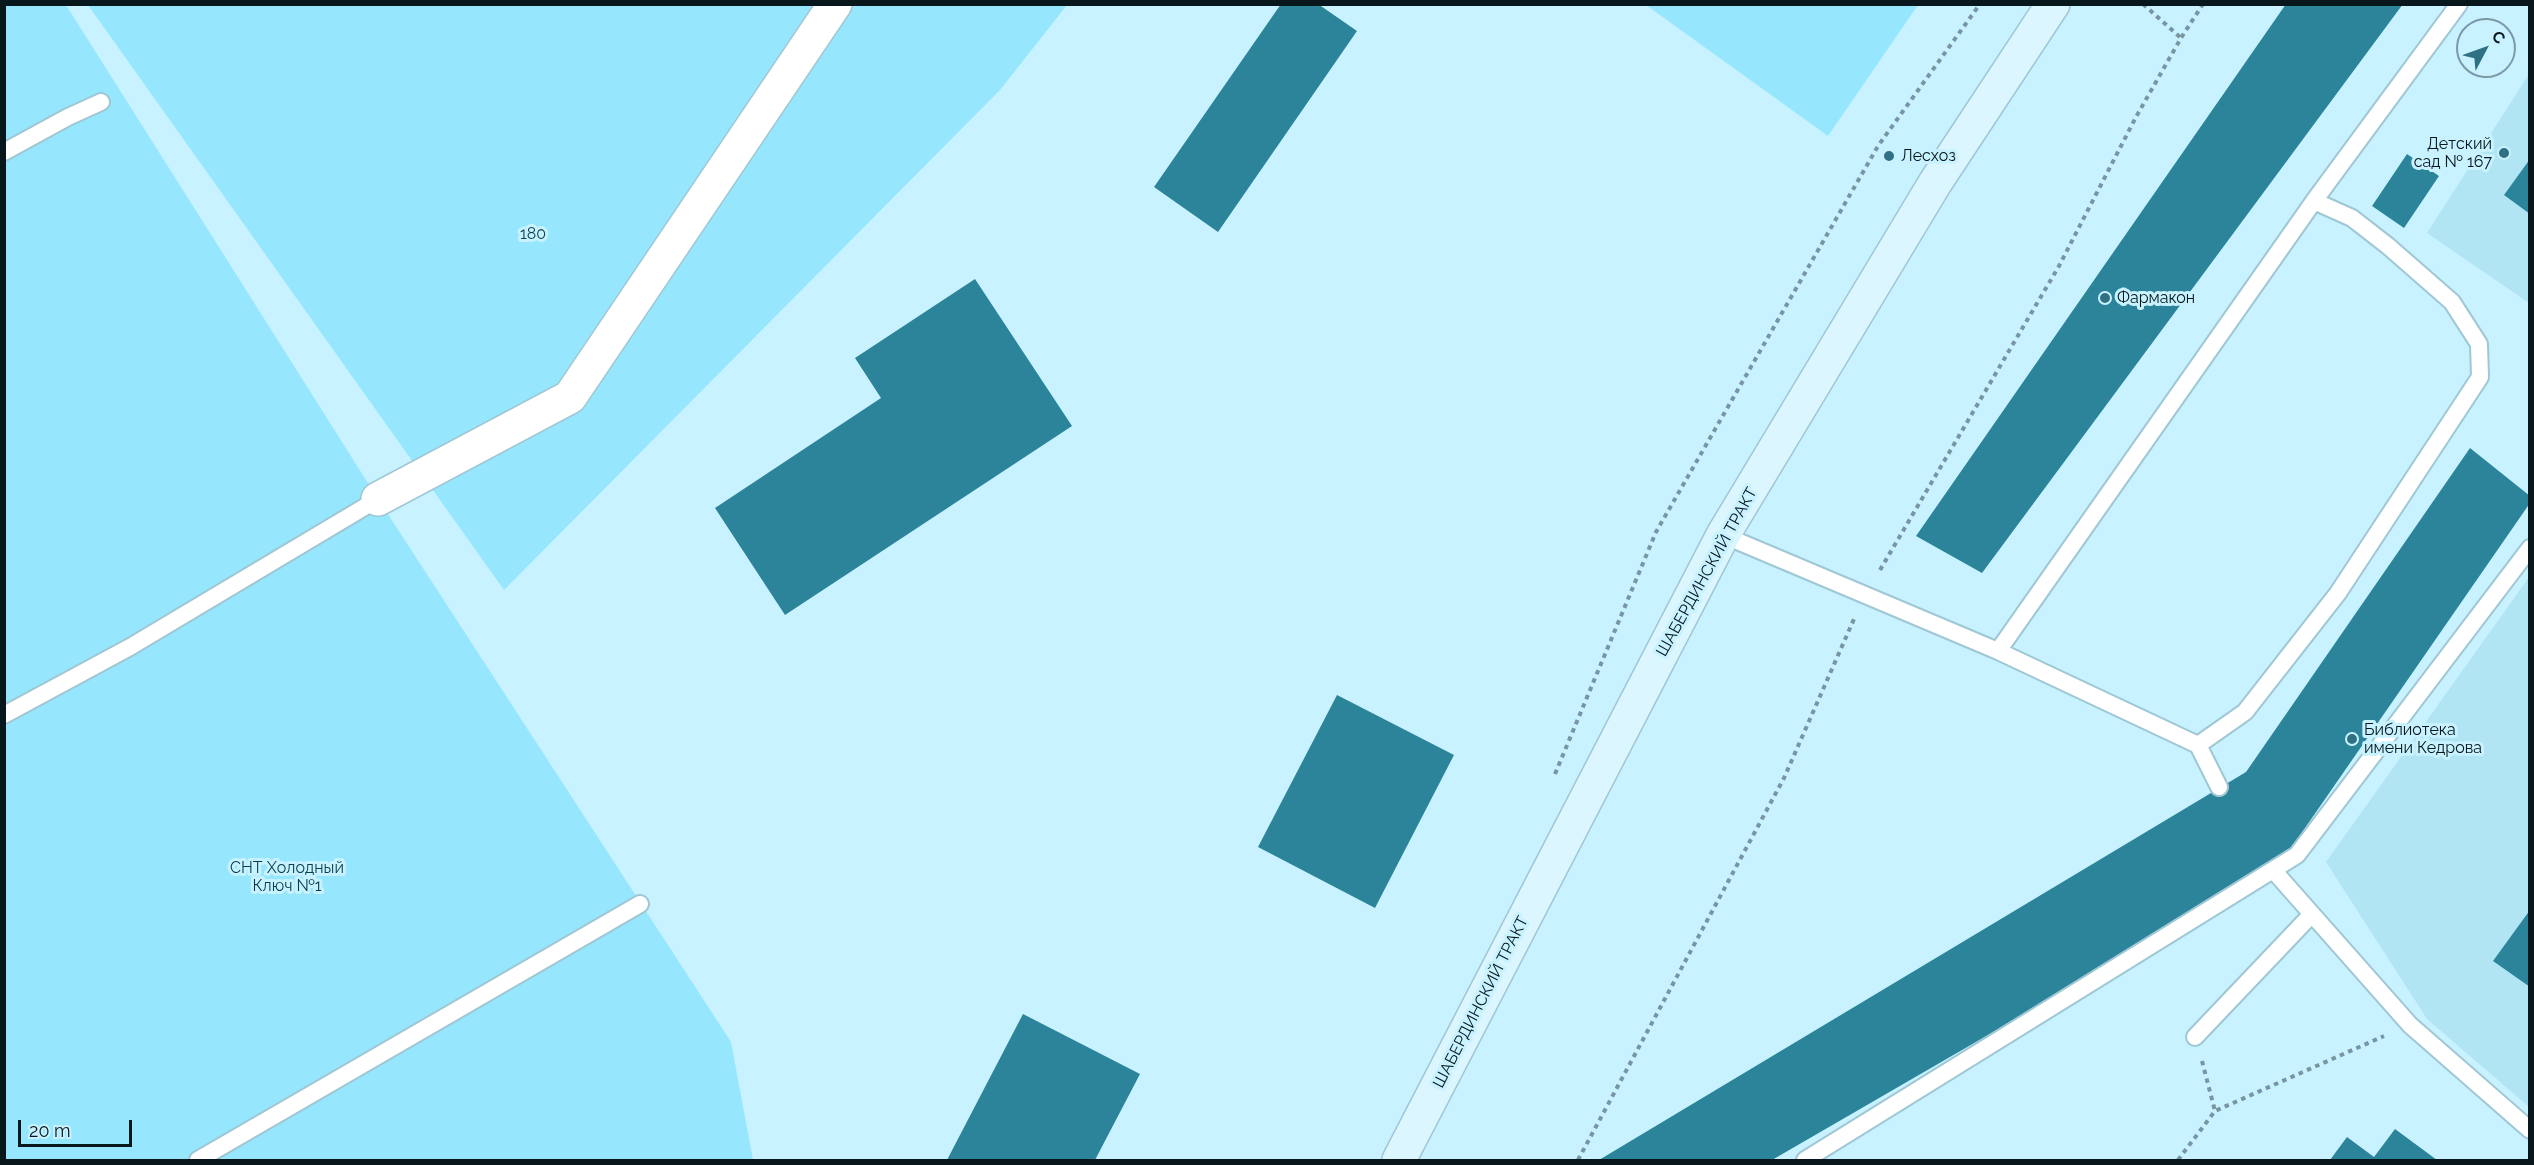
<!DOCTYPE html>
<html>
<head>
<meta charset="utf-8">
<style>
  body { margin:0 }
  #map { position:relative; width:2534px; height:1165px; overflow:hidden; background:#c8f2ff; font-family:Raleway,sans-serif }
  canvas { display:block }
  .frame { position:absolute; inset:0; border:6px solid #07171b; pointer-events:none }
  .north { position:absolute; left:2456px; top:18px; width:60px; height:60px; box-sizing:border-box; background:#c8f2ff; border:2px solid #7b9aa4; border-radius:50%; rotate:49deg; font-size:16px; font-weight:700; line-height:24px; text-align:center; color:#07171b }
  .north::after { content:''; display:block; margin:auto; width:21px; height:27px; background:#2f7183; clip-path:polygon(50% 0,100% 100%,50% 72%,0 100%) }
  .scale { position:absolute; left:18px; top:1120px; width:114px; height:27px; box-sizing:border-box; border:3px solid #07171b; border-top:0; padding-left:8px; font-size:18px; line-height:21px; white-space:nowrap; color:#07171b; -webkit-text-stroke:4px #c8f2ff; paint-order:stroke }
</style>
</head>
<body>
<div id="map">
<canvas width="2534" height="1165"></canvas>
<div class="frame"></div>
<div class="north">С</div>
<div class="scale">20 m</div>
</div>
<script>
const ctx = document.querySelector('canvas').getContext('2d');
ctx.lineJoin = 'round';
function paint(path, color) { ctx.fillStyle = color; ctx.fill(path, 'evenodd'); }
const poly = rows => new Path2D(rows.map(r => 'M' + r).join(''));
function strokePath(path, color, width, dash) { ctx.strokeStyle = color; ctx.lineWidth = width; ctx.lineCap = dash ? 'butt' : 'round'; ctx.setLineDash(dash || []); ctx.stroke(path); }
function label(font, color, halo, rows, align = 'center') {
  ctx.font = font + ' Raleway,sans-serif'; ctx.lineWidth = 6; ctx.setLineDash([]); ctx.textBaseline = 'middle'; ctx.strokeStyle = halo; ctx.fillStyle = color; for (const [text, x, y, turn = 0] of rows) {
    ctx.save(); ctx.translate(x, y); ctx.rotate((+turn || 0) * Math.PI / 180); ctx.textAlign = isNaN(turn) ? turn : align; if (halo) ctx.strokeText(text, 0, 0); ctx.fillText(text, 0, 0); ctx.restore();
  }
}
const built = poly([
  [2529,74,2529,303,2427,233],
  [2529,577,2529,1107,2427,1019,2326,862]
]);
const green = poly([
  [5,5,66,5,378,499,731,1042,753,1160,5,1160],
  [88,5,1067,5,1000,90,504,590],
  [1646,5,1918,5,1828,136]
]);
const building = poly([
  [1281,4,1318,4,1357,31,1218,232,1154,187],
  [2286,4,2403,4,1982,573,1916,536],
  [2407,154,2439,176,2404,228,2372,206],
  [2530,159,2530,214,2504,195],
  [975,279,1072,426,785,615,715,508,881,398,855,358],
  [2470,448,2530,496,2530,503,2296,841,2273,870,1772,1160,1599,1160,2246,772],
  [1337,695,1454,755,1375,908,1258,847],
  [2530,910,2530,987,2493,961],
  [1023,1014,1140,1074,1095,1160,947,1160],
  [2395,1129,2437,1160,2330,1160,2347,1137,2374,1157]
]);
const path = poly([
  [2143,4,2181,38],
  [1880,570,2059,266,2136,117,2181,38,2203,4],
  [1555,774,1656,532,1878,146,1980,4],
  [2202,1061,2215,1111],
  [1578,1160,1784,778,1854,619],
  [2178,1160,2215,1111,2384,1036]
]);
const service = poly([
  [4,152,68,117,101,102],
  [1723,535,1998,651,2198,745,2219,787],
  [1998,651,2314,201,2459,4],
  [4,715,130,647,378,499],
  [2198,745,2245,712,2338,593,2480,377,2479,344,2452,302,2388,246,2352,218,2314,201],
  [2273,870,2410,1025,2530,1130],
  [2195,1037,2312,914],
  [198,1160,640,904],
  [1805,1160,2297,855,2530,548]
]);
const minor = poly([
  [378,499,570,397,835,4]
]);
const secondary = poly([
  [1399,1160,1723,535,1935,183,2053,4]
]);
const markers = [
  [2504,153,6,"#2f7183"],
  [1889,156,6,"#2f7183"],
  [2105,298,6,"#2f7183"],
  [2352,739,6,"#2f7183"]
];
const poiNames = [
  ["Детский",2492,144,"right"],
  ["сад № 167",2492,162,"right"],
  ["Лесхоз",1901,156],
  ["Фармакон",2117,298],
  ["Библиотека",2364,730],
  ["имени Кедрова",2364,748]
];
const parkNames = [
  ["180",533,234],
  ["СНТ Холодный",287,868],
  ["Ключ №1",287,886]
];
const streetNames = [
  ["ШАБЕРДИНСКИЙ ТРАКТ",1707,572,-61],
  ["ШАБЕРДИНСКИЙ ТРАКТ",1481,1002,-63]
];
paint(built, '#b2e5f4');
paint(green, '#96e7fe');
paint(building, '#2c849b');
strokePath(service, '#9fc7d4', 20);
strokePath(minor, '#9fc7d4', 36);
strokePath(secondary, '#9fc7d4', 36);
strokePath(path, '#77969f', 4, [4.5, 4.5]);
strokePath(service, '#fff', 16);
strokePath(minor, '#fff', 33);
strokePath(secondary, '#dbf6fe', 33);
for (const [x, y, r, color] of markers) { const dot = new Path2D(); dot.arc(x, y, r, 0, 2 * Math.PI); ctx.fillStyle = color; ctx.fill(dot); strokePath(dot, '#c8f2ff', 2); }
label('16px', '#07171b', '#c8f2ff', poiNames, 'left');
label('16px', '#0b3f4c', '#c8f2ff', parkNames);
label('16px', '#07171b', '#c8f2ff', streetNames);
</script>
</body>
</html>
